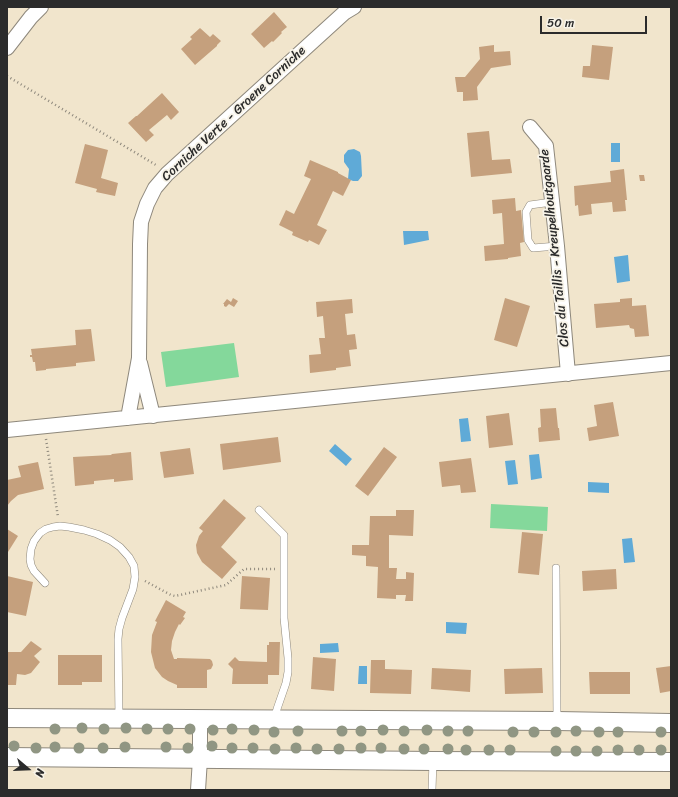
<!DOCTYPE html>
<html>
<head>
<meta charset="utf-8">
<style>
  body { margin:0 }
  #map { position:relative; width:678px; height:797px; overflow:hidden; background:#f1e5cc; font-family:Sriracha,sans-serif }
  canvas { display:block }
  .frame { position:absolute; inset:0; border:8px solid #2b2b2b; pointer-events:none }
  .north { position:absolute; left:8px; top:749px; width:40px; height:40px; -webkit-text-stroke:3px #f7f3e8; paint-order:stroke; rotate:109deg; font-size:11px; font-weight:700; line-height:16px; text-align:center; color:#2b2b2b }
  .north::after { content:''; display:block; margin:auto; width:14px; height:18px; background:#2b2b2b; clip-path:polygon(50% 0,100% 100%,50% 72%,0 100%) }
  .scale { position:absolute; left:540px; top:16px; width:107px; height:18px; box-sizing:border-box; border:2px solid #2b2b2b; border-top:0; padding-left:5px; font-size:12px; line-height:14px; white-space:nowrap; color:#2b2b2b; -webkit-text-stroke:3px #f7f3e8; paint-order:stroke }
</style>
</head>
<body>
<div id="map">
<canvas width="678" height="797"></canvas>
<div class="frame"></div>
<div class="north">N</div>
<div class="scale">50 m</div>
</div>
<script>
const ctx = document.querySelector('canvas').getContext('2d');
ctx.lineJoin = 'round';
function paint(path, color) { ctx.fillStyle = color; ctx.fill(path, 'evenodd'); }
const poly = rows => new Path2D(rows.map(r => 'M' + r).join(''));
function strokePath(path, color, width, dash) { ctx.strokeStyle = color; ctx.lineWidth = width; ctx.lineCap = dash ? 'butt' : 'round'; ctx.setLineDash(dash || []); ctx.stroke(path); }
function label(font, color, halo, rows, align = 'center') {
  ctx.font = font + ' Sriracha,sans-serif'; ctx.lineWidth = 3.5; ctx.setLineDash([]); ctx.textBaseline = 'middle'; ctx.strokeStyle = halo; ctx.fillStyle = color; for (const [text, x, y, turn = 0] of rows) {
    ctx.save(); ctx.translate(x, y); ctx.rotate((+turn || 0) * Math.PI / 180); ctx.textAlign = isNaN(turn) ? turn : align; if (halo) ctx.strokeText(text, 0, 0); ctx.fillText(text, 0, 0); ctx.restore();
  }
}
const green = poly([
  [234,343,239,377,166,387,161,352],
  [491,504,548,507,547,531,490,528]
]);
const water = poly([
  [611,143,620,143,620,162,611,162],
  [354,149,360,152,361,156,362,176,358,181,353,181,348,179,349,169,344,162,344,155,348,150],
  [403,231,428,231,429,240,404,245],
  [628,255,630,281,617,283,614,257],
  [468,418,471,441,461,442,459,419],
  [335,444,352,459,346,466,329,451],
  [539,454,542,478,531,480,529,455],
  [515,460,518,484,508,485,505,461],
  [588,482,609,483,609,493,588,492],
  [632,538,635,562,624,563,622,539],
  [446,622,467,623,466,634,446,633],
  [338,643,339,652,320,653,320,644],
  [359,666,367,666,367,684,358,684]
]);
const building = poly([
  [274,12,287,27,281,32,282,33,273,42,272,41,264,48,251,34],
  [200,28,210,37,213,34,221,41,217,45,217,46,195,65,181,49,192,39,190,37],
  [494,45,494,52,510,51,511,65,491,68,477,87,478,100,463,101,463,92,457,92,455,77,465,77,480,59,479,47],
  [592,45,613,47,609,80,582,77,583,66,590,66],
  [162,93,179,112,171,120,167,115,149,130,154,135,146,142,128,123,136,116,137,116],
  [489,131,492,160,510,159,512,173,471,177,467,133],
  [85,144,108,150,101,178,118,183,115,196,96,192,97,189,75,183],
  [310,160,338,172,338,173,351,180,343,196,333,191,317,225,327,230,319,245,309,240,308,242,292,235,293,232,279,225,286,210,294,214,311,179,304,176],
  [624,169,627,200,625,200,626,211,613,212,612,202,591,204,592,214,579,216,578,205,575,206,574,186,611,182,610,171],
  [639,175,644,175,645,181,640,181],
  [515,198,516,211,521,210,524,242,520,243,521,256,508,258,508,259,485,261,484,246,504,244,502,213,493,214,492,200],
  [233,298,238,301,234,307,229,304,226,307,224,306,224,304,223,304,227,299,231,302],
  [505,298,530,306,517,347,494,340],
  [632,298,632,306,646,305,649,336,635,337,634,329,630,328,629,325,596,328,594,304,620,302,620,299],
  [352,299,353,313,345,314,347,335,355,334,357,349,349,350,351,366,336,368,336,370,310,373,309,355,321,354,319,338,325,338,323,316,317,317,316,302],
  [91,329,95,361,76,363,76,366,46,369,46,370,36,371,35,362,33,362,32,357,30,357,30,355,32,355,31,349,76,345,75,330],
  [613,402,619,436,589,441,587,428,597,426,594,405],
  [556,408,558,428,559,428,560,440,539,442,538,428,541,427,540,409],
  [509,413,513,445,489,448,486,416],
  [278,437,281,462,223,470,220,444],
  [384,447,397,457,368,496,355,486],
  [190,448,194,474,164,478,160,452],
  [131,452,133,480,114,482,114,479,94,481,94,484,75,486,73,457,111,455,112,454],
  [471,458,476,492,461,493,460,485,442,487,439,462],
  [38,462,44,489,18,495,11,501,7,506,7,480,21,477,18,466],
  [224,499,246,518,221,547,237,562,222,579,202,562,197,553,196,545,199,536,203,531,199,528],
  [396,510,414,510,413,536,389,535,389,568,397,568,396,579,406,579,406,572,414,573,413,601,405,601,406,595,396,595,396,599,377,598,378,567,366,566,366,556,352,555,352,545,369,545,370,516,396,516],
  [7,529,18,536,8,552,7,551],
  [522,532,543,534,539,575,518,573],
  [616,569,617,589,583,591,582,571],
  [7,576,33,582,26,616,7,612],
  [242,576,270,578,268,610,240,609],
  [166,600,186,612,183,617,185,618,180,625,179,624,175,632,172,641,171,650,174,659,177,659,177,658,210,659,212,661,213,665,211,669,207,670,207,688,177,688,177,685,168,681,162,677,155,668,151,652,152,635,157,622,155,621],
  [31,641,42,649,34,656,40,662,31,673,25,675,17,674,16,685,7,685,7,652,21,652],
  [269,642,280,642,279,675,268,675,268,684,232,684,233,669,228,664,235,657,239,661,267,662,267,645,269,645],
  [58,655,102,655,102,682,82,682,82,685,58,685],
  [313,657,336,659,334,691,311,689],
  [371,660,385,660,385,669,412,670,411,694,370,693],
  [671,666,671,691,660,693,656,668],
  [432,668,471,670,470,692,431,689],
  [542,668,543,693,505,694,504,669],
  [589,672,630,672,630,694,590,694]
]);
const path = poly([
  [7,76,156,165],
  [46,439,58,517],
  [145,581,171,595,175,596,226,585,244,569,275,569]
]);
const service = poly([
  [552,202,530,205,526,212,528,240,533,248,557,246],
  [259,510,284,535,284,618,288,658,288,672,286,683,277,709,274,720],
  [556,568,557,721],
  [45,583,34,571,31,565,30,559,31,549,34,541,40,533,46,529,53,527,60,526,69,527,84,530,97,534,110,540,120,547,129,557,134,566,135,577,133,589,122,618,119,629,118,639,119,719],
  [432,790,433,761]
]);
const minor = poly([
  [7,48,31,17,41,7],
  [530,127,546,146,557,246,568,374],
  [140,363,153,416],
  [128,418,139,358,140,244,141,222,147,204,155,188,167,174,344,13,354,7],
  [7,430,671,363],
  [198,790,200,759,200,719]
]);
const tertiary = poly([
  [7,718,557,721,671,723],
  [7,757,433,761,671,762]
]);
const trees = [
  [82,728],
  [126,728],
  [55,729],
  [104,729],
  [147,729],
  [168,729],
  [190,729],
  [232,729],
  [213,730],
  [254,730],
  [383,730],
  [427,730],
  [298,731],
  [342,731],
  [361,731],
  [404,731],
  [448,731],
  [468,731],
  [576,731],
  [274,732],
  [513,732],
  [534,732],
  [556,732],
  [599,732],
  [618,732],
  [661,732],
  [14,746],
  [212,746],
  [55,747],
  [125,747],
  [166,747],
  [36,748],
  [79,748],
  [103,748],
  [188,748],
  [232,748],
  [253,748],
  [296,748],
  [361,748],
  [381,748],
  [275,749],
  [317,749],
  [339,749],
  [404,749],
  [424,749],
  [448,749],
  [466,750],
  [489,750],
  [510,750],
  [618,750],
  [639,750],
  [661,750],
  [556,751],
  [576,751],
  [597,751]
];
const streetNames = [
  ["Corniche Verte - Groene Corniche",234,114,-43],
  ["Clos du Taillis - Kreupelhoutgaarde",555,248,-96]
];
paint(green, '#84d89b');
paint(water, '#5faad7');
paint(building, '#c5a07d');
strokePath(service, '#8e887c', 8);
strokePath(minor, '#8e887c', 16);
strokePath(tertiary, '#8e887c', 20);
strokePath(path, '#8e887c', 2.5, [1, 3]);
strokePath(service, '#fff', 7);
strokePath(minor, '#fff', 14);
strokePath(tertiary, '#fff', 18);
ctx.fillStyle = '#909683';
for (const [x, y] of trees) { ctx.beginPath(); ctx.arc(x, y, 5.5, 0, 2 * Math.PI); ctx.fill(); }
label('13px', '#2b2b2b', '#f7f3e8', streetNames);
</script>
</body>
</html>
